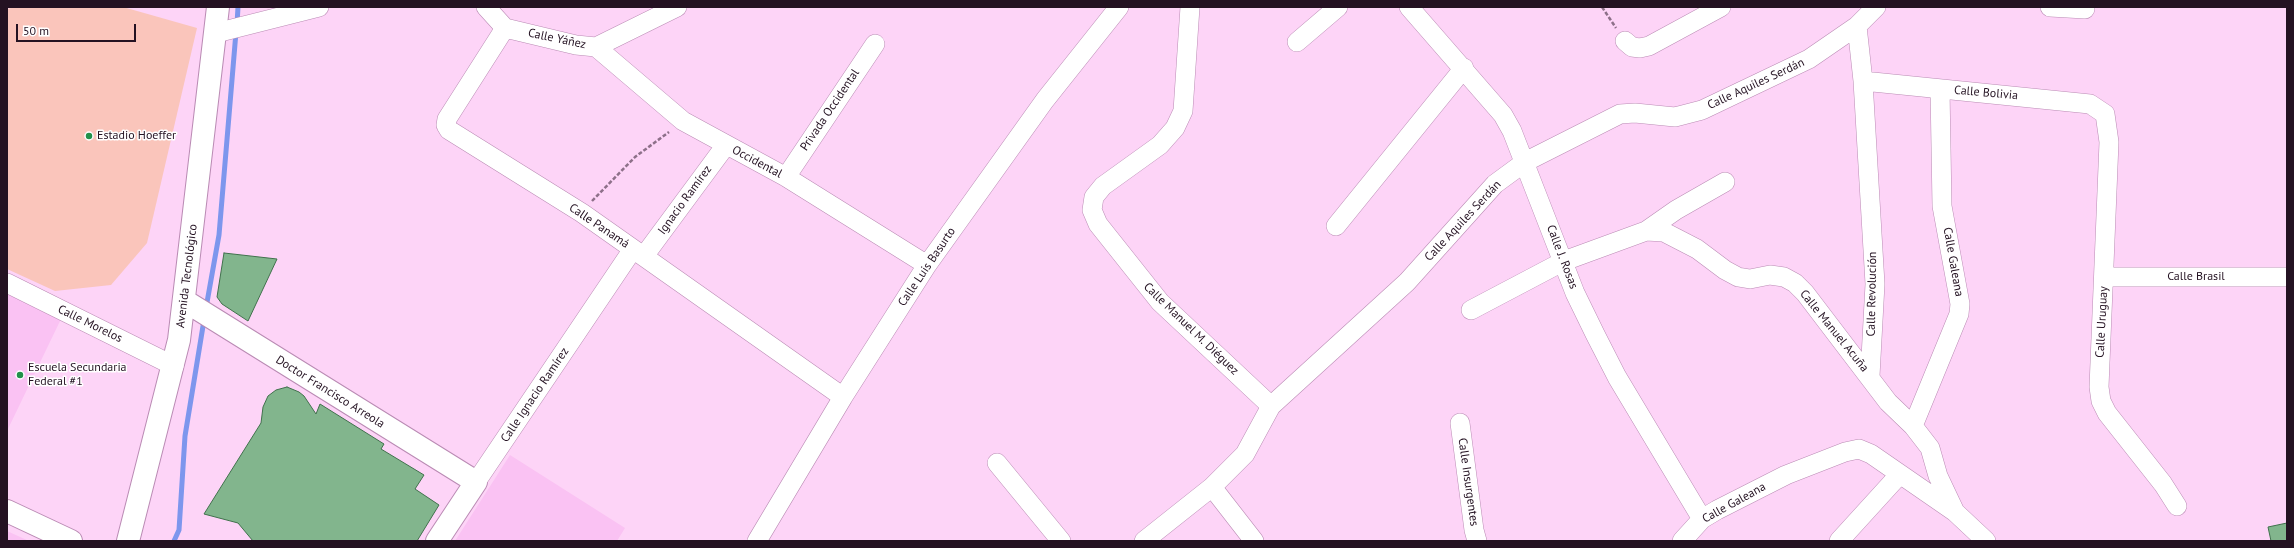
<!DOCTYPE html>
<html>
<head>
<meta charset="utf-8">
<style>
  body { margin:0 }
  #map { position:relative; width:2294px; height:548px; overflow:hidden; background:#fdd4f7; font-family:"PT Sans",sans-serif }
  canvas { display:block }
  .frame { position:absolute; inset:0; border:8px solid #241222; pointer-events:none }
  .scale { position:absolute; left:16px; top:24px; width:120px; height:18px; box-sizing:border-box; border:2px solid #241222; border-top:0; padding-left:5px; font-size:12px; line-height:14px; white-space:nowrap; color:#241222; -webkit-text-stroke:3px #fff; paint-order:stroke }
</style>
</head>
<body>
<div id="map">
<canvas width="2294" height="548"></canvas>
<div class="frame"></div>
<div class="scale">50 m</div>
</div>
<script>
const ctx = document.querySelector('canvas').getContext('2d');
ctx.lineJoin = 'round';
function paint(path, color) { ctx.fillStyle = color; ctx.fill(path, 'evenodd'); }
const poly = rows => new Path2D(rows.map(r => 'M' + r).join(''));
function strokePath(path, color, width, dash) { ctx.strokeStyle = color; ctx.lineWidth = width; ctx.lineCap = dash ? 'butt' : 'round'; ctx.setLineDash(dash || []); ctx.stroke(path); }
function label(font, color, halo, rows, align = 'center') {
  ctx.font = font + ' "PT Sans",sans-serif'; ctx.lineWidth = 3; ctx.setLineDash([]); ctx.textBaseline = 'middle'; ctx.strokeStyle = halo; ctx.fillStyle = color; for (const [text, x, y, turn = 0] of rows) {
    ctx.save(); ctx.translate(x, y); ctx.rotate((+turn || 0) * Math.PI / 180); ctx.textAlign = isNaN(turn) ? turn : align; if (halo) ctx.strokeText(text, 0, 0); ctx.fillText(text, 0, 0); ctx.restore();
  }
}
const built = poly([
  [7,294,61,319,7,431],
  [510,455,625,528,617,541,455,541],
  [7,531,29,541,7,541]
]);
const green = poly([
  [15,7,123,7,197,28,147,243,111,285,55,291,7,269,7,9]
]);
const stream = poly([
  [237,24,238,7],
  [206,308,219,235,236,32],
  [174,541,179,530,185,436,204,320]
]);
const building = poly([
  [224,253,277,259,248,321,222,304,217,297,224,253],
  [287,387,299,392,304,396,316,414,320,404,384,444,381,449,424,475,415,489,439,505,417,541,253,541,238,523,204,514,261,423,263,407,268,396,276,390,287,387],
  [2287,523,2287,541,2271,541,2268,527,2287,523]
]);
const path = poly([
  [1602,7,1616,28],
  [592,201,635,157,669,132]
]);
const street = poly([
  [486,7,505,28,576,45,596,47,677,7],
  [1190,7,1183,111,1175,128,1160,145,1103,186,1094,197,1092,210,1098,224,1160,302,1271,406],
  [1409,7,1503,115,1512,131,1575,293,1595,334,1617,377,1702,519],
  [2050,7,2085,9],
  [1857,26,1863,81,1875,284,1870,376],
  [505,28,447,119,446,125,449,130,582,213,843,397],
  [216,33,319,7],
  [1625,41,1632,47,1640,48,1649,46,1721,7],
  [1297,42,1338,7],
  [596,47,683,121,786,177,927,265],
  [1863,81,2090,104,2105,114,2109,142,2099,387,2101,401,2107,413,2163,484,2177,506],
  [786,177,875,44],
  [1336,226,1464,68],
  [1646,231,1676,210,1725,182],
  [644,256,726,145],
  [2105,277,2287,277],
  [7,283,174,366],
  [1471,310,1564,261,1646,231,1664,232,1697,249,1725,270,1738,277,1750,279,1770,275,1784,277,1795,283,1805,293,1888,402,1913,426,1930,448,1938,476,1955,512],
  [1460,423,1474,530,1477,541],
  [1913,426,1959,314,1960,304,1942,206,1940,89],
  [997,463,1061,541],
  [476,482,633,249],
  [1212,487,1254,541],
  [757,541,843,397,927,265,1045,100,1119,7],
  [1144,541,1212,487,1245,454,1271,406,1407,282,1495,184,1525,162,1620,114,1635,113,1675,117,1702,110,1809,59,1857,26,1876,7],
  [1682,541,1702,519,1717,510,1786,475,1845,452,1859,449,1871,454,1955,512,1986,541],
  [1839,541,1900,474]
]);
const secondary = poly([
  [185,301,476,482,437,541],
  [128,541,179,340,218,7]
]);
const highway = poly([
  [7,511,71,541]
]);
const markers = [
  [89,136,4,"#22914b"],
  [20,375,4,"#22914b"]
];
const streetNames = [
  ["Calle Yáñez",557,39,12],
  ["Calle Aquiles Serdán",1756,84,-25],
  ["Calle Bolivia",1986,93,5],
  ["Privada Occidental",830,110,-56],
  ["Occidental",757,162,28],
  ["Ignacio Ramírez",685,200,-54],
  ["Calle Aquiles Serdán",1463,221,-47],
  ["Calle Panamá",599,226,34],
  ["Calle J. Rosas",1562,257,69],
  ["Calle Galeana",1953,262,80],
  ["Calle Luis Basurto",927,267,-56],
  ["Avenida Tecnológico",187,276,-83],
  ["Calle Brasil",2196,277],
  ["Calle Revolución",1872,294,-89],
  ["Calle Uruguay",2102,322,-87],
  ["Calle Morelos",90,324,26],
  ["Calle Manuel M. Diéguez",1191,329,44],
  ["Calle Manuel Acuña",1834,331,51],
  ["Doctor Francisco Arreola",330,392,32],
  ["Calle Ignacio Ramírez",535,395,-56],
  ["Calle Insurgentes",1468,482,82],
  ["Calle Galeana",1734,503,-29]
];
const poiNames = [
  ["Estadio Hoeffer",97,136],
  ["Escuela Secundaria",28,368],
  ["Federal #1",28,382]
];
paint(built, '#fac2f3');
paint(green, '#fac5bb');
strokePath(stream, '#7d96ed', 5);
paint(building, '#82b58d');
strokePath(building, '#40714c', 1);
strokePath(street, '#ba8bb4', 20);
strokePath(secondary, '#ba8bb4', 24);
strokePath(highway, '#ba8bb4', 24);
strokePath(path, '#8d7089', 2.5, [4, 2]);
strokePath(street, '#fff', 19);
strokePath(secondary, '#fff', 22);
strokePath(highway, '#fff', 22);
for (const [x, y, r, color] of markers) { const dot = new Path2D(); dot.arc(x, y, r, 0, 2 * Math.PI); ctx.fillStyle = color; ctx.fill(dot); strokePath(dot, '#fff', 1.5); }
label('12px', '#241222', '#fff', streetNames);
label('12px', '#241222', '#fff', poiNames, 'left');
</script>
</body>
</html>
